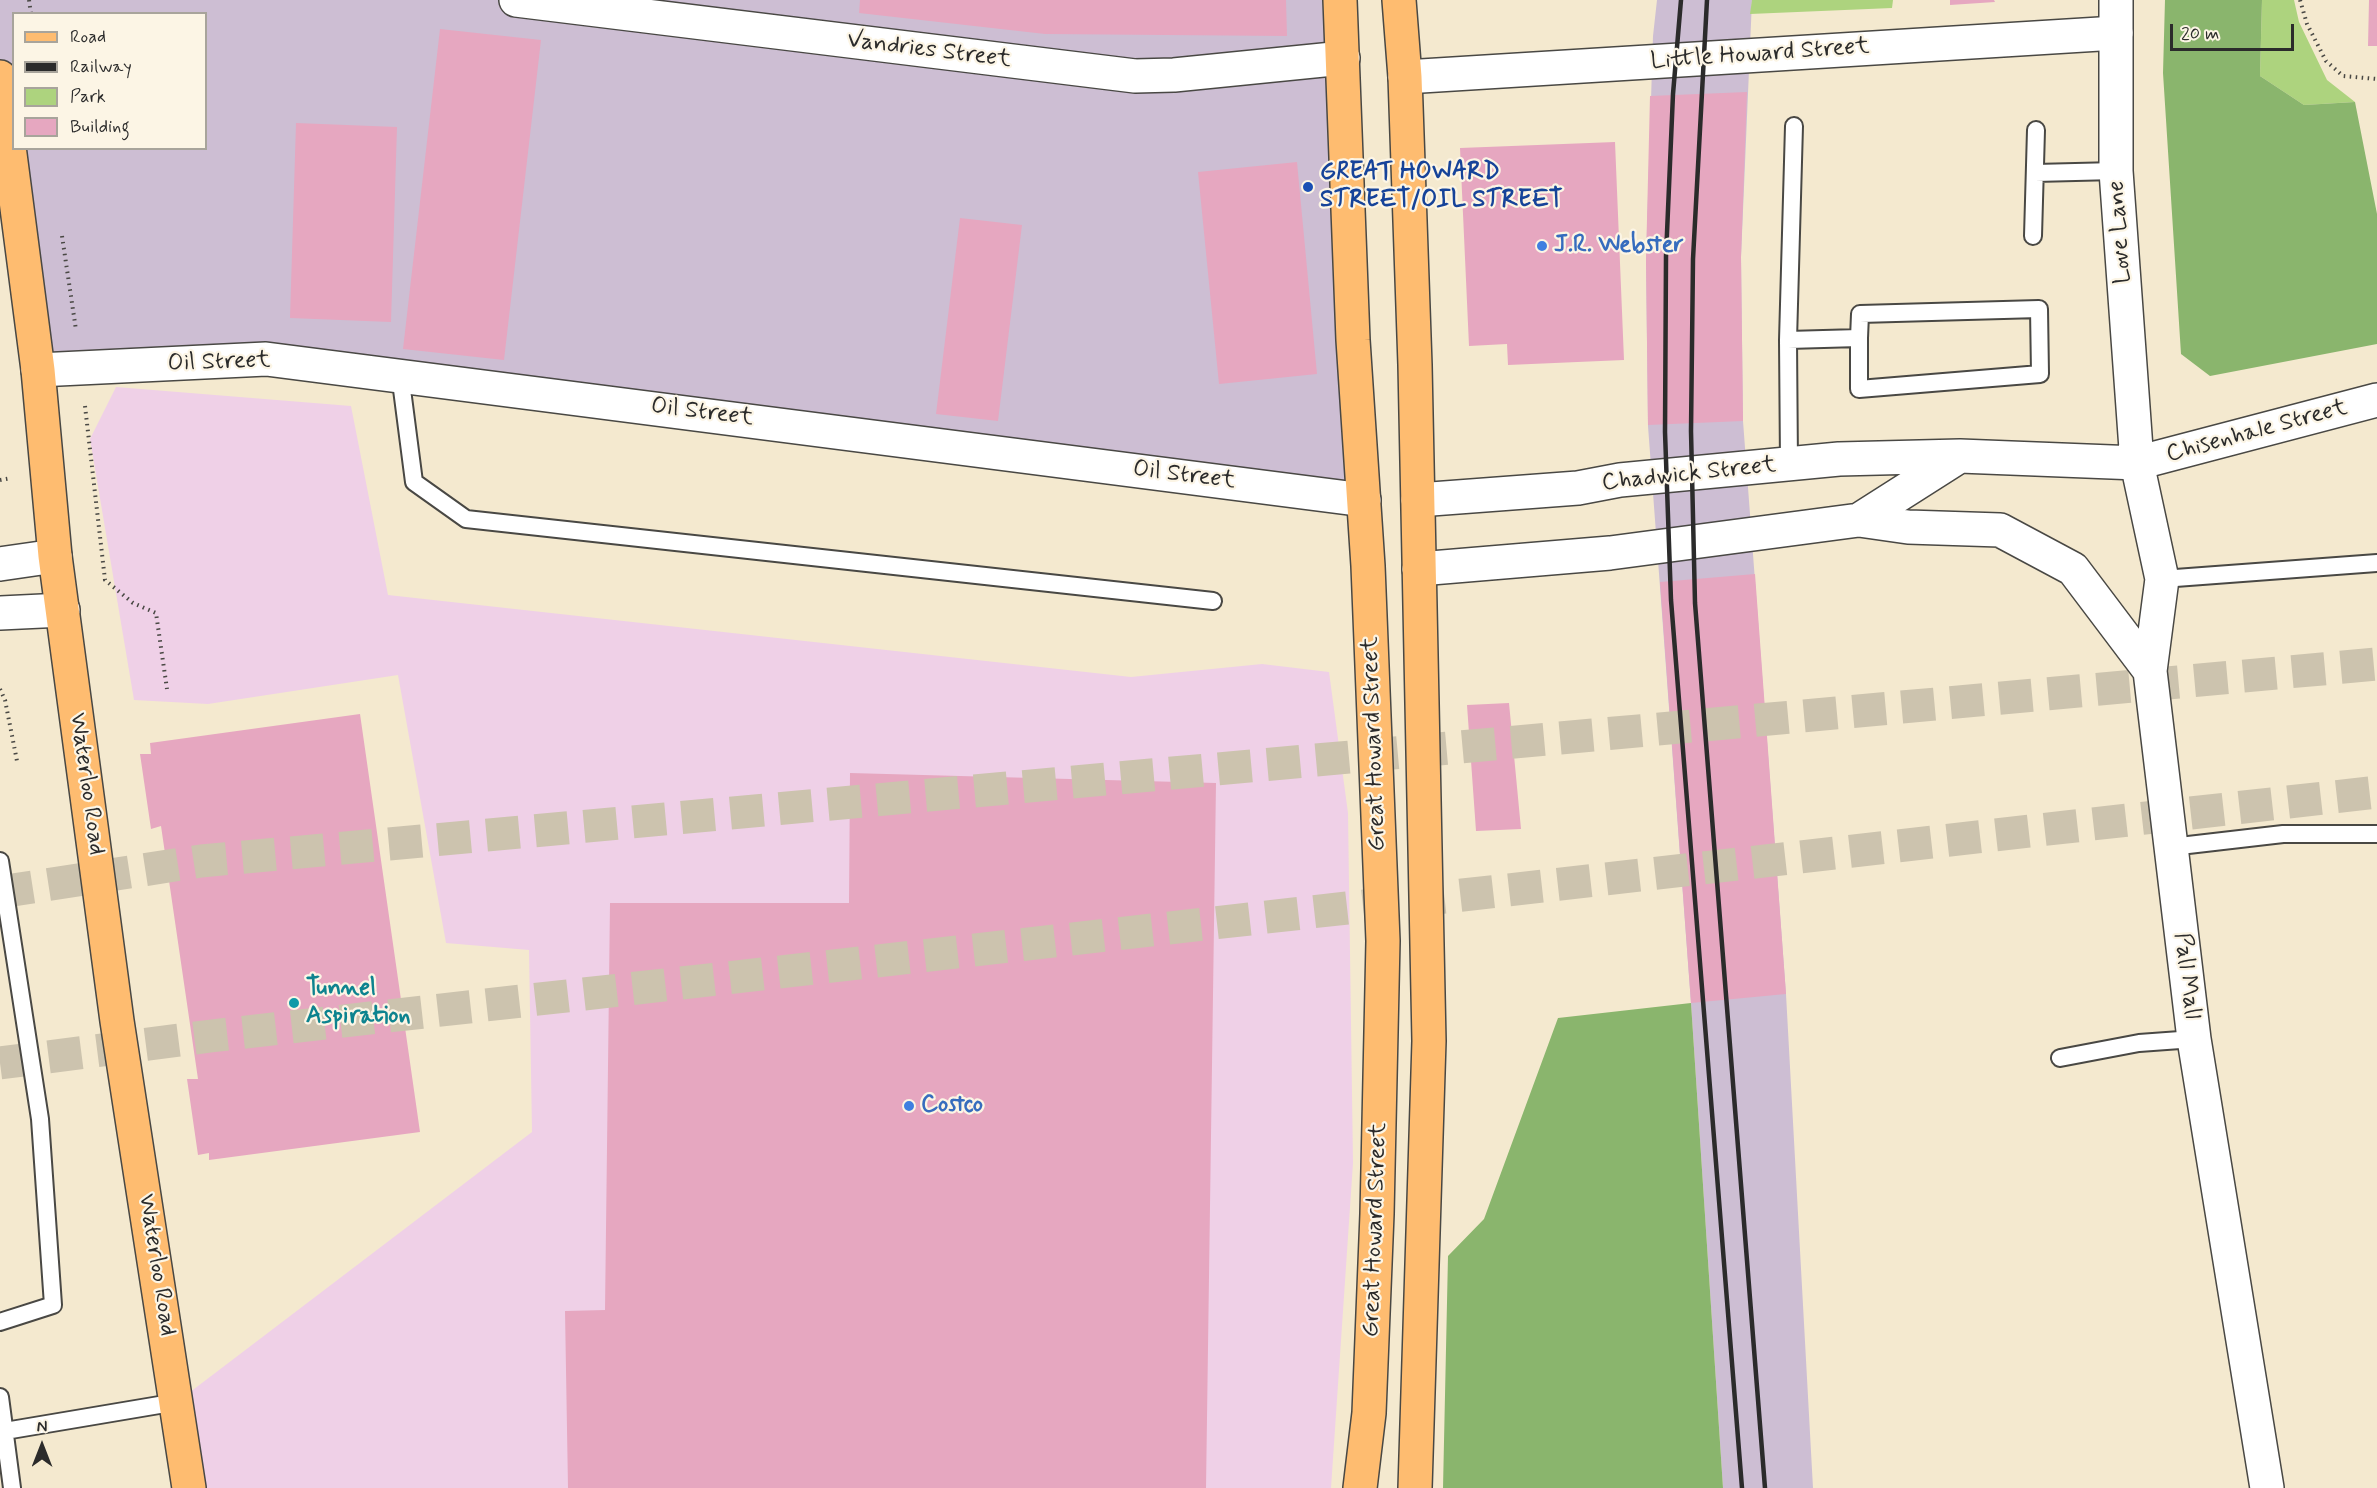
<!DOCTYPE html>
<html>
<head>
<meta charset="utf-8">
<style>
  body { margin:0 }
  #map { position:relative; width:2377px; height:1488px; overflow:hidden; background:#f4e9cf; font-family:Mynerve,sans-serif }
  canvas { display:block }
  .legend { position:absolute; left:12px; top:12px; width:195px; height:138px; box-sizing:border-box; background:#fcf5e5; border:2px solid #a8a49b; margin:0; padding:8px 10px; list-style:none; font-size:18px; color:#2b2b2b }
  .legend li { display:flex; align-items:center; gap:12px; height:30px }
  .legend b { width:30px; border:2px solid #a8a49b }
  .north { position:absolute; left:12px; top:1416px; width:60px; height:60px; -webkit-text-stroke:4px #fcf5e5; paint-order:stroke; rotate:0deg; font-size:16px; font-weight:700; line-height:24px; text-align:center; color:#2b2b2b }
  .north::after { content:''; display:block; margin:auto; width:21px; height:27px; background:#2b2b2b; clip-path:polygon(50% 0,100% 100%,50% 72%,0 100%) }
  .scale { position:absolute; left:2170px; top:24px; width:124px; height:27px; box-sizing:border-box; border:3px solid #2b2b2b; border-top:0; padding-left:8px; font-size:18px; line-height:21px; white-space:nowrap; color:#2b2b2b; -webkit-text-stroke:4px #fcf5e5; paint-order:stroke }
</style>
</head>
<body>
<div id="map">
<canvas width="2377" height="1488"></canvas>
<ul class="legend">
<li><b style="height:8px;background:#febc70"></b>Road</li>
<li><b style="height:8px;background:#2b2b2b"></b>Railway</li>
<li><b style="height:16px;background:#add37e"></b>Park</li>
<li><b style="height:16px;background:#e6a7c0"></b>Building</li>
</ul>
<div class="north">N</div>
<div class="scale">20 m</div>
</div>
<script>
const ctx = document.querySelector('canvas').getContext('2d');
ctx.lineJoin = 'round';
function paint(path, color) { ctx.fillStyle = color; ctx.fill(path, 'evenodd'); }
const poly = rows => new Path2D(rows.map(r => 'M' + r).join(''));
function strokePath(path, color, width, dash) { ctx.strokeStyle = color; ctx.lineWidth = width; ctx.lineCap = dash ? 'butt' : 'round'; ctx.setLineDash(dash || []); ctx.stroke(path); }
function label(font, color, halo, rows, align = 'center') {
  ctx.font = font + ' Mynerve,sans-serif'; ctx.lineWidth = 4.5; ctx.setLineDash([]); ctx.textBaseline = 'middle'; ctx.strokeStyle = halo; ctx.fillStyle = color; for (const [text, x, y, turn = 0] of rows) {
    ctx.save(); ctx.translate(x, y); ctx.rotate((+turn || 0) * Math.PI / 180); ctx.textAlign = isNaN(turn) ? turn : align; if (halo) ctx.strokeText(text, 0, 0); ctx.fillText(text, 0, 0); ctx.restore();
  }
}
const built = poly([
  [116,387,351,406,388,595,1131,677,1262,664,1329,672,1348,813,1353,1163,1331,1488,189,1488,177,1402,532,1132,529,950,446,943,398,675,208,704,134,700,90,439]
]);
const industrial = poly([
  [0,0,1331,0,1364,500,400,374,38,370,0,77],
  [14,14,206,14,206,148,14,148],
  [1657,0,1752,0,1741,257,1743,421,1786,994,1813,1488,1723,1488,1691,1003,1648,426,1646,260,1653,36]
]);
const green = poly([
  [1752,0,1893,0,1892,8,1750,14],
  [2262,0,2294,0,2299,22,2327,80,2355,102,2304,105,2260,76]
]);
const forest = poly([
  [2165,0,2262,0,2260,76,2304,105,2355,102,2377,214,2377,344,2210,376,2181,354,2163,73],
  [1691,1003,1723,1488,1443,1488,1448,1256,1484,1219,1558,1018]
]);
const building = poly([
  [860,0,1286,0,1287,36,1045,34,859,13],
  [1950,0,1994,0,1995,2,1950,5],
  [2369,0,2377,0,2377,46,2368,46],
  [440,29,541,40,504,360,403,349],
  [1747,92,1741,257,1743,421,1648,425,1646,260,1650,96],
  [296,123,397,127,391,322,290,318],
  [1615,142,1624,360,1508,365,1507,344,1469,346,1460,148],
  [1297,162,1317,374,1219,384,1198,172],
  [960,218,1022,225,998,421,936,414],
  [1755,574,1786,994,1691,1003,1660,582],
  [1509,703,1521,829,1476,831,1467,705],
  [360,714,420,1132,209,1160,209,1153,198,1155,187,1079,198,1079,161,826,151,829,140,754,151,754,150,743],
  [850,773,1216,783,1206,1488,568,1488,565,1311,605,1310,610,903,849,903]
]);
const trunkTunnel = poly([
  [0,892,201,861,2377,664],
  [0,1063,211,1036,2377,792]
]);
const path = poly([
  [29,0,31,14],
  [2300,0,2307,24,2326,61,2343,76,2377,79],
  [62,236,76,330],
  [85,406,105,580,133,603,156,613,167,689],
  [0,480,11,478],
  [0,689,5,700,17,761]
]);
const service = poly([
  [2035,173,2116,171],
  [2033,236,2036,130],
  [1788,340,1859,338,1859,389,2040,374,2039,309,1860,314,1859,338],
  [400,374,414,482,466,519,1213,601],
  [1789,464,1788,340,1794,126],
  [2162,579,2377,563],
  [2171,847,2283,834,2377,834],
  [0,861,40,1119,53,1305,0,1322],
  [2060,1058,2139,1043,2194,1039],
  [0,1397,12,1488],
  [5,1431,177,1402]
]);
const minor = poly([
  [516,0,1135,76,1174,75,1343,58],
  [1405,77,2116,33],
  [38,370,266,359,1364,500],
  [0,564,55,556],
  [0,613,63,610]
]);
const tertiary = poly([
  [2116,0,2116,171,2137,463,2162,579,2150,671,2194,1039,2267,1488],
  [1418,500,1578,488,1620,480,1839,459,1960,456,2137,463,2377,400],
  [1859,520,1958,457],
  [1419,569,1610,553,1859,520,1908,527,2000,530,2073,569,2150,671]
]);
const primary = poly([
  [0,77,38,370,55,556,117,1021,189,1488]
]);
const trunk = poly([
  [1340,0,1353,340,1368,566,1383,941,1377,1214,1369,1413,1360,1488],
  [1399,0,1405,77,1415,365,1429,1041,1415,1488]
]);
const rail = poly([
  [1681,0,1673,94,1666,256,1665,432,1671,600,1742,1488],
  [1707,0,1693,259,1691,431,1695,603,1765,1488]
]);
const markers = [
  [1308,187,6,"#1a4fb4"],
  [1542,246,6,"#3f7fe0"],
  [294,1003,6,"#0f9aa8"],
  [909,1106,6,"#3f7fe0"]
];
const streetNames = [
  ["Vandries Street",929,51,7],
  ["Little Howard Street",1760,55,-4],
  ["Love Lane",2121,232,-94],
  ["Oil Street",219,363,-2],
  ["Oil Street",702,413,7],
  ["Chisenhale Street",2257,432,-15],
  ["Chadwick Street",1689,475,-6],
  ["Oil Street",1184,476,7],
  ["Great Howard Street",1375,744,-92],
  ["Waterloo Road",86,784,82],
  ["Pall Mall",2186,976,83],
  ["Great Howard Street",1376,1230,-88],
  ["Waterloo Road",156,1265,81]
];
const transitNames = [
  ["GREAT HOWARD",1320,173],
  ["STREET/OIL STREET",1320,201]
];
const shopNames = [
  ["J.R. Webster",1554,246],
  ["Costco",921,1106]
];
const cultureNames = [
  ["Tunnel",306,989],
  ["Aspiration",306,1017]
];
paint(built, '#efd0e7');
paint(industrial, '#cdbed3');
paint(green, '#add37e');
paint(forest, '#8ab56d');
paint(building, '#e6a7c0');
strokePath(trunkTunnel, '#ccc3ae', 33, [33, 16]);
strokePath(service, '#494844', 20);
strokePath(minor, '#494844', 36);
strokePath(tertiary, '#494844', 36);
strokePath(primary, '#494844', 36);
strokePath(trunk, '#494844', 36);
strokePath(path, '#494844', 4, [1.5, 4.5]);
strokePath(service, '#fff', 16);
strokePath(minor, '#fff', 33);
strokePath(tertiary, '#fff', 33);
strokePath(primary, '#febc70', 33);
strokePath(trunk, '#febc70', 33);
strokePath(rail, '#2b2b2b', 4.5);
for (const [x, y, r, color] of markers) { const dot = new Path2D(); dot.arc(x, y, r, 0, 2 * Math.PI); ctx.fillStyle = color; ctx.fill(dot); strokePath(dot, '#fcf5e5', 2); }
label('24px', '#2b2b2b', '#fcf5e5', streetNames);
label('bold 24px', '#164399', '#fcf5e5', transitNames, 'left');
label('bold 24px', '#366cbe', '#fcf5e5', shopNames, 'left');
label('bold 24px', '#0d838f', '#fcf5e5', cultureNames, 'left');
</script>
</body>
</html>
